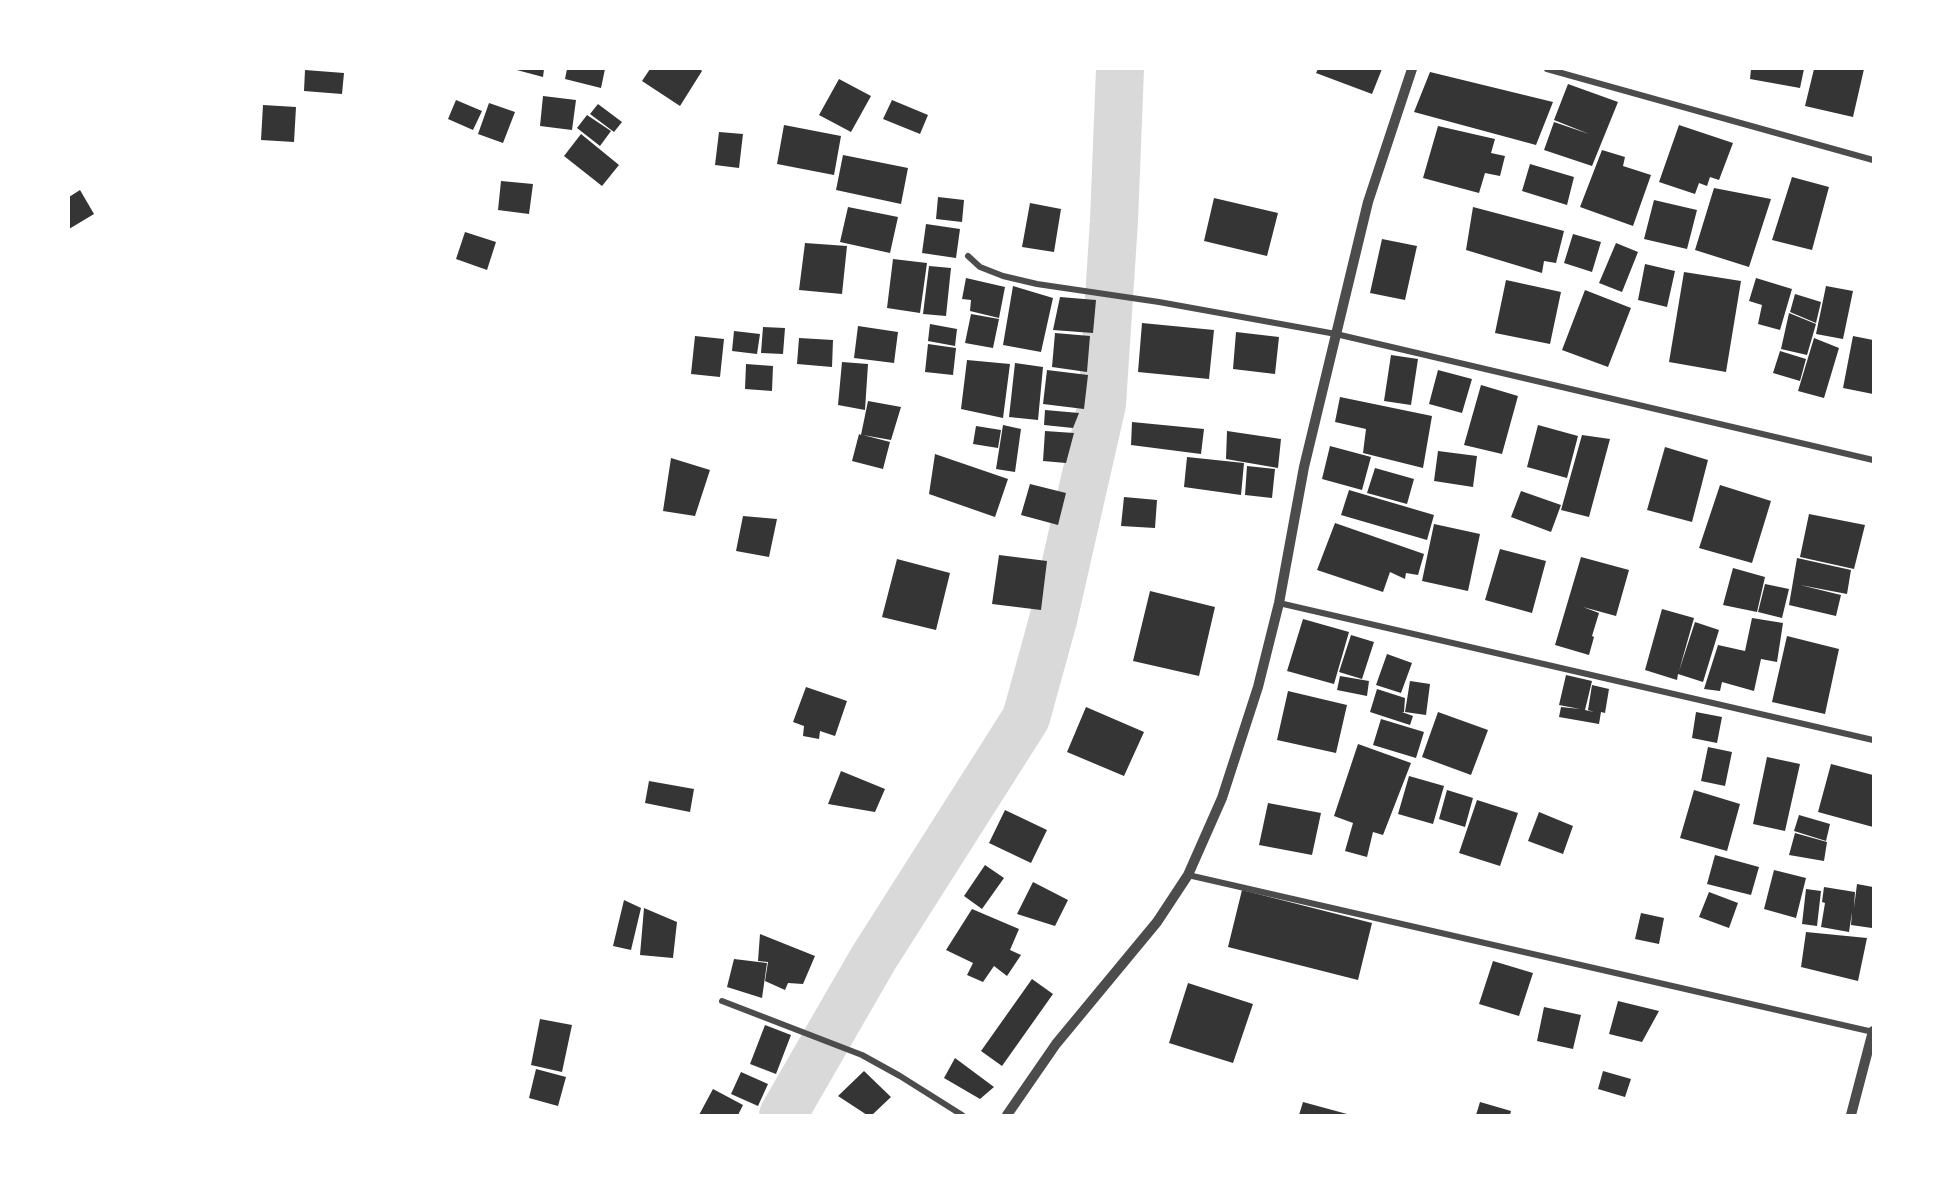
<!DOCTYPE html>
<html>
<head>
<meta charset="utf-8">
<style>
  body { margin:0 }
  #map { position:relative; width:1942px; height:1184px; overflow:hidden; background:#fff; font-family:Roboto,sans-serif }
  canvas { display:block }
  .frame { position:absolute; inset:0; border:70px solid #fff; pointer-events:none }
</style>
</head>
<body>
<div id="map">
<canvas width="1942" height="1184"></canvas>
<div class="frame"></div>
</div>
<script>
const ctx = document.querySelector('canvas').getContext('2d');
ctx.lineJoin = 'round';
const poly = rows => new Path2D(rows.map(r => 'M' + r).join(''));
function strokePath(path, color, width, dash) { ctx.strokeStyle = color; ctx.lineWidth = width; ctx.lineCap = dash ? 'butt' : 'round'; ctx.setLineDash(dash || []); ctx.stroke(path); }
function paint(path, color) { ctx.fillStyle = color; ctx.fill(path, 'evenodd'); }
const river = poly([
  [783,1115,873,959,1026,718,1053,620,1102,404,1114,221,1120,69]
]);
const building = poly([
  [513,69,544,69,543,77],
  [567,69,605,69,601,88,565,79],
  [650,69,700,69,702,71,680,106,642,81],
  [1318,69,1382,69,1372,94,1316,73],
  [1751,69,1804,69,1800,88,1750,79],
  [1814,69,1864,69,1853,117,1805,106],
  [305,70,344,73,342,94,304,91],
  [1430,72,1553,102,1536,145,1414,112],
  [839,79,871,96,851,132,819,115],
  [1568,84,1618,102,1592,166,1544,150,1554,122,1589,134,1554,120],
  [543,96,576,100,572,130,540,126],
  [456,100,482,111,473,130,448,119],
  [892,100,928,115,920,134,883,119],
  [489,103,515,112,503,143,478,134],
  [598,104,622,122,614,132,590,114],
  [263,105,296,107,294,142,261,140],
  [587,115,611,131,600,146,577,128],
  [784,125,841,136,834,175,777,164],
  [1679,125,1733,143,1719,180,1710,177,1707,186,1699,183,1695,194,1659,182],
  [1438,126,1495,139,1491,153,1505,156,1500,176,1485,173,1479,193,1423,178],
  [719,132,743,134,739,168,715,165],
  [581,134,619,165,602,186,564,156],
  [1602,150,1625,157,1623,166,1651,175,1633,226,1580,207],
  [843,155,908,168,901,204,836,190],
  [1530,164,1574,177,1567,205,1522,191],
  [1792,177,1829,187,1812,250,1772,240],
  [501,181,533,184,529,214,498,210],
  [1714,188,1771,199,1749,267,1695,250],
  [80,190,94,214,69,229,69,197],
  [938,197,964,200,962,222,936,219],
  [1214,198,1278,213,1267,256,1204,241],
  [1654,200,1697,210,1687,249,1644,239],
  [1030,203,1061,209,1054,252,1022,247],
  [848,207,898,217,890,253,840,242],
  [1473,207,1564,231,1556,263,1544,261,1542,273,1466,250],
  [926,224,960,229,956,258,922,253],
  [465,232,496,242,487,270,456,259],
  [1573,234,1601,242,1592,272,1564,263],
  [1382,239,1417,246,1405,300,1370,293],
  [805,243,847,246,842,294,799,290],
  [1616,243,1638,252,1622,292,1599,283],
  [893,259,927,263,920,313,887,308],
  [1645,264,1675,271,1667,307,1638,300],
  [929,266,951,268,946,316,923,314],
  [1684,272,1741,281,1726,372,1669,362],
  [966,278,1005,287,999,318,970,311,971,300,962,299],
  [1756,278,1792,289,1780,330,1758,324,1762,305,1749,301],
  [1506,280,1561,292,1550,344,1495,333],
  [1013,286,1053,298,1041,352,1003,345],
  [1826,286,1853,291,1843,339,1816,334],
  [1585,290,1631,308,1608,367,1562,350],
  [1795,294,1821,302,1816,323,1790,312],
  [1060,297,1096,300,1093,333,1053,330],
  [1789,313,1816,324,1807,355,1781,349],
  [971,314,999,319,993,348,965,343],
  [1142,323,1214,330,1209,379,1138,372],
  [930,324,957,329,955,346,928,341],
  [858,326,898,332,894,363,854,358],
  [763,327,785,328,783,354,761,353],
  [734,331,760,334,757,354,732,351],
  [1236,332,1279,337,1275,374,1233,369],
  [1055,333,1090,336,1087,372,1052,367],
  [695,336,724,339,720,377,691,374],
  [1853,336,1873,340,1873,394,1843,388],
  [799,338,833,340,832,367,797,364],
  [1814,338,1839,348,1824,398,1798,391],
  [928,344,956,348,953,375,925,372],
  [1780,351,1806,359,1800,381,1773,373],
  [1391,355,1418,359,1411,405,1384,401],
  [967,360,1010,364,1003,418,961,409],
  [842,362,868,364,865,410,838,405],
  [1015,363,1043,367,1038,420,1009,417],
  [746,364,773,366,772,391,745,389],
  [1047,370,1088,375,1084,409,1043,404],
  [1438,370,1472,379,1462,413,1429,404],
  [1481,385,1518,396,1502,454,1464,445],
  [1340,397,1432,416,1423,468,1363,453,1366,429,1335,422],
  [868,401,901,407,891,440,863,435,890,442,883,469,852,461,859,434,861,435],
  [1045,410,1079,413,1073,428,1044,425],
  [1132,422,1204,429,1201,454,1131,445],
  [1003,425,1021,429,1015,472,996,469],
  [1538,425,1578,436,1567,478,1527,467],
  [976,426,1001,430,998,448,973,444],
  [1045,431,1074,433,1066,463,1043,461],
  [1227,431,1281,439,1278,468,1226,459],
  [1582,435,1610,439,1589,517,1561,510],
  [1330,446,1371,457,1362,490,1322,479],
  [1665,447,1708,460,1692,522,1647,510],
  [1438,451,1477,456,1473,487,1434,481],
  [935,454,1008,479,995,517,929,494],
  [1187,457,1244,463,1241,495,1184,487],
  [671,458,710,470,695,516,663,511],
  [1247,466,1275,469,1272,498,1245,495],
  [1375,468,1414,479,1407,504,1367,493],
  [1030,484,1066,493,1058,525,1021,515],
  [1720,485,1771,501,1752,563,1699,548],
  [1349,490,1434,515,1427,540,1341,515],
  [1521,491,1561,505,1551,532,1511,517],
  [1124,497,1157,500,1155,528,1121,526],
  [1809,514,1865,525,1854,569,1800,557],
  [743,516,777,519,769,557,736,551],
  [1335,523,1424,554,1418,575,1406,573,1405,579,1390,572,1383,592,1317,570],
  [1434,524,1480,534,1468,591,1422,581],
  [1500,549,1546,561,1532,613,1485,600],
  [999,555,1047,561,1041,610,992,604],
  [1581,557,1629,570,1616,616,1583,607,1599,613,1592,636,1594,637,1589,655,1555,645],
  [1797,558,1851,570,1847,594,1800,585,1841,595,1836,616,1789,605],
  [897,559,950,573,936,630,882,617],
  [1733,568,1765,577,1757,612,1723,605],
  [1765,584,1789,589,1782,618,1758,612],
  [1150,591,1215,607,1199,676,1133,661],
  [1662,609,1694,618,1679,671,1695,622,1719,630,1703,682,1678,674,1677,680,1645,670],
  [1752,618,1783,623,1777,662,1761,659,1754,691,1722,682,1720,691,1704,689,1718,645,1745,651],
  [1303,619,1349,632,1334,684,1287,671],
  [1351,635,1374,642,1362,679,1339,672],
  [1787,636,1839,649,1825,714,1772,702],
  [1387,654,1412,663,1401,693,1376,685],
  [1566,675,1592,681,1585,710,1594,712,1588,710,1592,685,1609,689,1605,713,1601,712,1599,724,1559,717,1561,707,1580,709,1559,705],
  [1340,676,1369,681,1367,696,1337,690],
  [1410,681,1430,684,1426,715,1405,712],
  [806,687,847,701,835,736,820,731,819,739,803,736,804,726,793,722],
  [1377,689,1405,698,1404,712,1402,712,1413,716,1410,725,1370,712],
  [1288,691,1347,705,1336,753,1277,740],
  [1086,707,1144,732,1124,776,1067,752],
  [1438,712,1488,730,1471,775,1422,757],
  [1696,712,1722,717,1717,743,1692,738],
  [1381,719,1424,732,1416,758,1373,745],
  [1358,744,1411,763,1383,835,1373,832,1367,857,1345,851,1353,823,1334,816],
  [1708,747,1732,752,1725,786,1701,781],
  [1767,757,1800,764,1785,831,1753,824],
  [1831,764,1873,775,1873,827,1818,812],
  [841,771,885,789,875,812,828,804],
  [1409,776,1444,786,1433,824,1398,814],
  [649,781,694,789,690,812,645,803],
  [1447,790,1473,798,1465,827,1439,819],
  [1694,790,1740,804,1727,851,1680,838],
  [1477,800,1518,813,1500,866,1459,853],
  [1268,803,1321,813,1312,855,1259,845],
  [1005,810,1047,830,1031,863,989,843],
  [1539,812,1573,826,1563,854,1528,841],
  [1799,815,1830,824,1826,841,1794,831],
  [1795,833,1827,842,1824,861,1789,855],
  [1715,855,1759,867,1751,895,1707,884],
  [985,865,1004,878,982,909,964,896],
  [1774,870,1806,878,1796,918,1764,909],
  [1033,882,1068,900,1055,926,1017,914],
  [1857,884,1873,887,1872,928,1851,925,1852,912,1849,932,1821,927,1825,903,1822,902,1824,887,1855,892,1854,908],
  [1806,889,1821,891,1817,926,1802,924],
  [1242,890,1372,923,1358,980,1228,947],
  [1709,892,1738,903,1729,928,1699,917],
  [624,900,641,908,631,950,613,946],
  [644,908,677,922,673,958,640,955],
  [972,909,1019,929,1010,950,1021,955,1007,976,994,966,983,982,967,975,973,963,946,950],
  [1641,913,1664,918,1659,944,1635,939],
  [1806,932,1867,938,1858,981,1801,967],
  [760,934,815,956,803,984,788,983,785,990,765,981,768,962,758,961],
  [734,959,767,963,762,998,727,987],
  [1493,961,1533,973,1519,1016,1479,1004],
  [1032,979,1053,994,1002,1066,981,1051],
  [1188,983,1253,1004,1233,1063,1169,1043],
  [1618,1001,1659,1011,1642,1042,1609,1034],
  [1544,1007,1581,1015,1573,1049,1537,1041],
  [540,1019,572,1025,562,1072,531,1065],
  [765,1025,791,1035,776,1074,750,1064],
  [955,1058,994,1087,980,1099,944,1078],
  [536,1069,566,1077,558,1106,529,1098],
  [864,1071,891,1097,872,1115,867,1115,838,1096],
  [1603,1071,1631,1079,1625,1097,1598,1089],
  [741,1072,768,1084,758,1106,731,1094],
  [713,1089,743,1105,738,1115,699,1115],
  [1303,1102,1347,1114,1347,1115,1299,1115],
  [1480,1102,1511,1111,1510,1115,1476,1115]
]);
const minor = poly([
  [1547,69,1873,160],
  [968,256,980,267,1003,276,1037,284,1159,302,1336,334,1873,460],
  [1279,603,1873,740],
  [1188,875,1873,1032],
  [722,1001,862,1055,900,1076,962,1115]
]);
const tertiary = poly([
  [1007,1115,1056,1044,1157,922,1188,875,1222,798,1258,687,1279,603,1304,467,1368,202,1412,69],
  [1851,1115,1873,1031]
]);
strokePath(river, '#d9d9d9', 48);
paint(building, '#353535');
strokePath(minor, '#4c4c4c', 6);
strokePath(tertiary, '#4c4c4c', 10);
</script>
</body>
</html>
